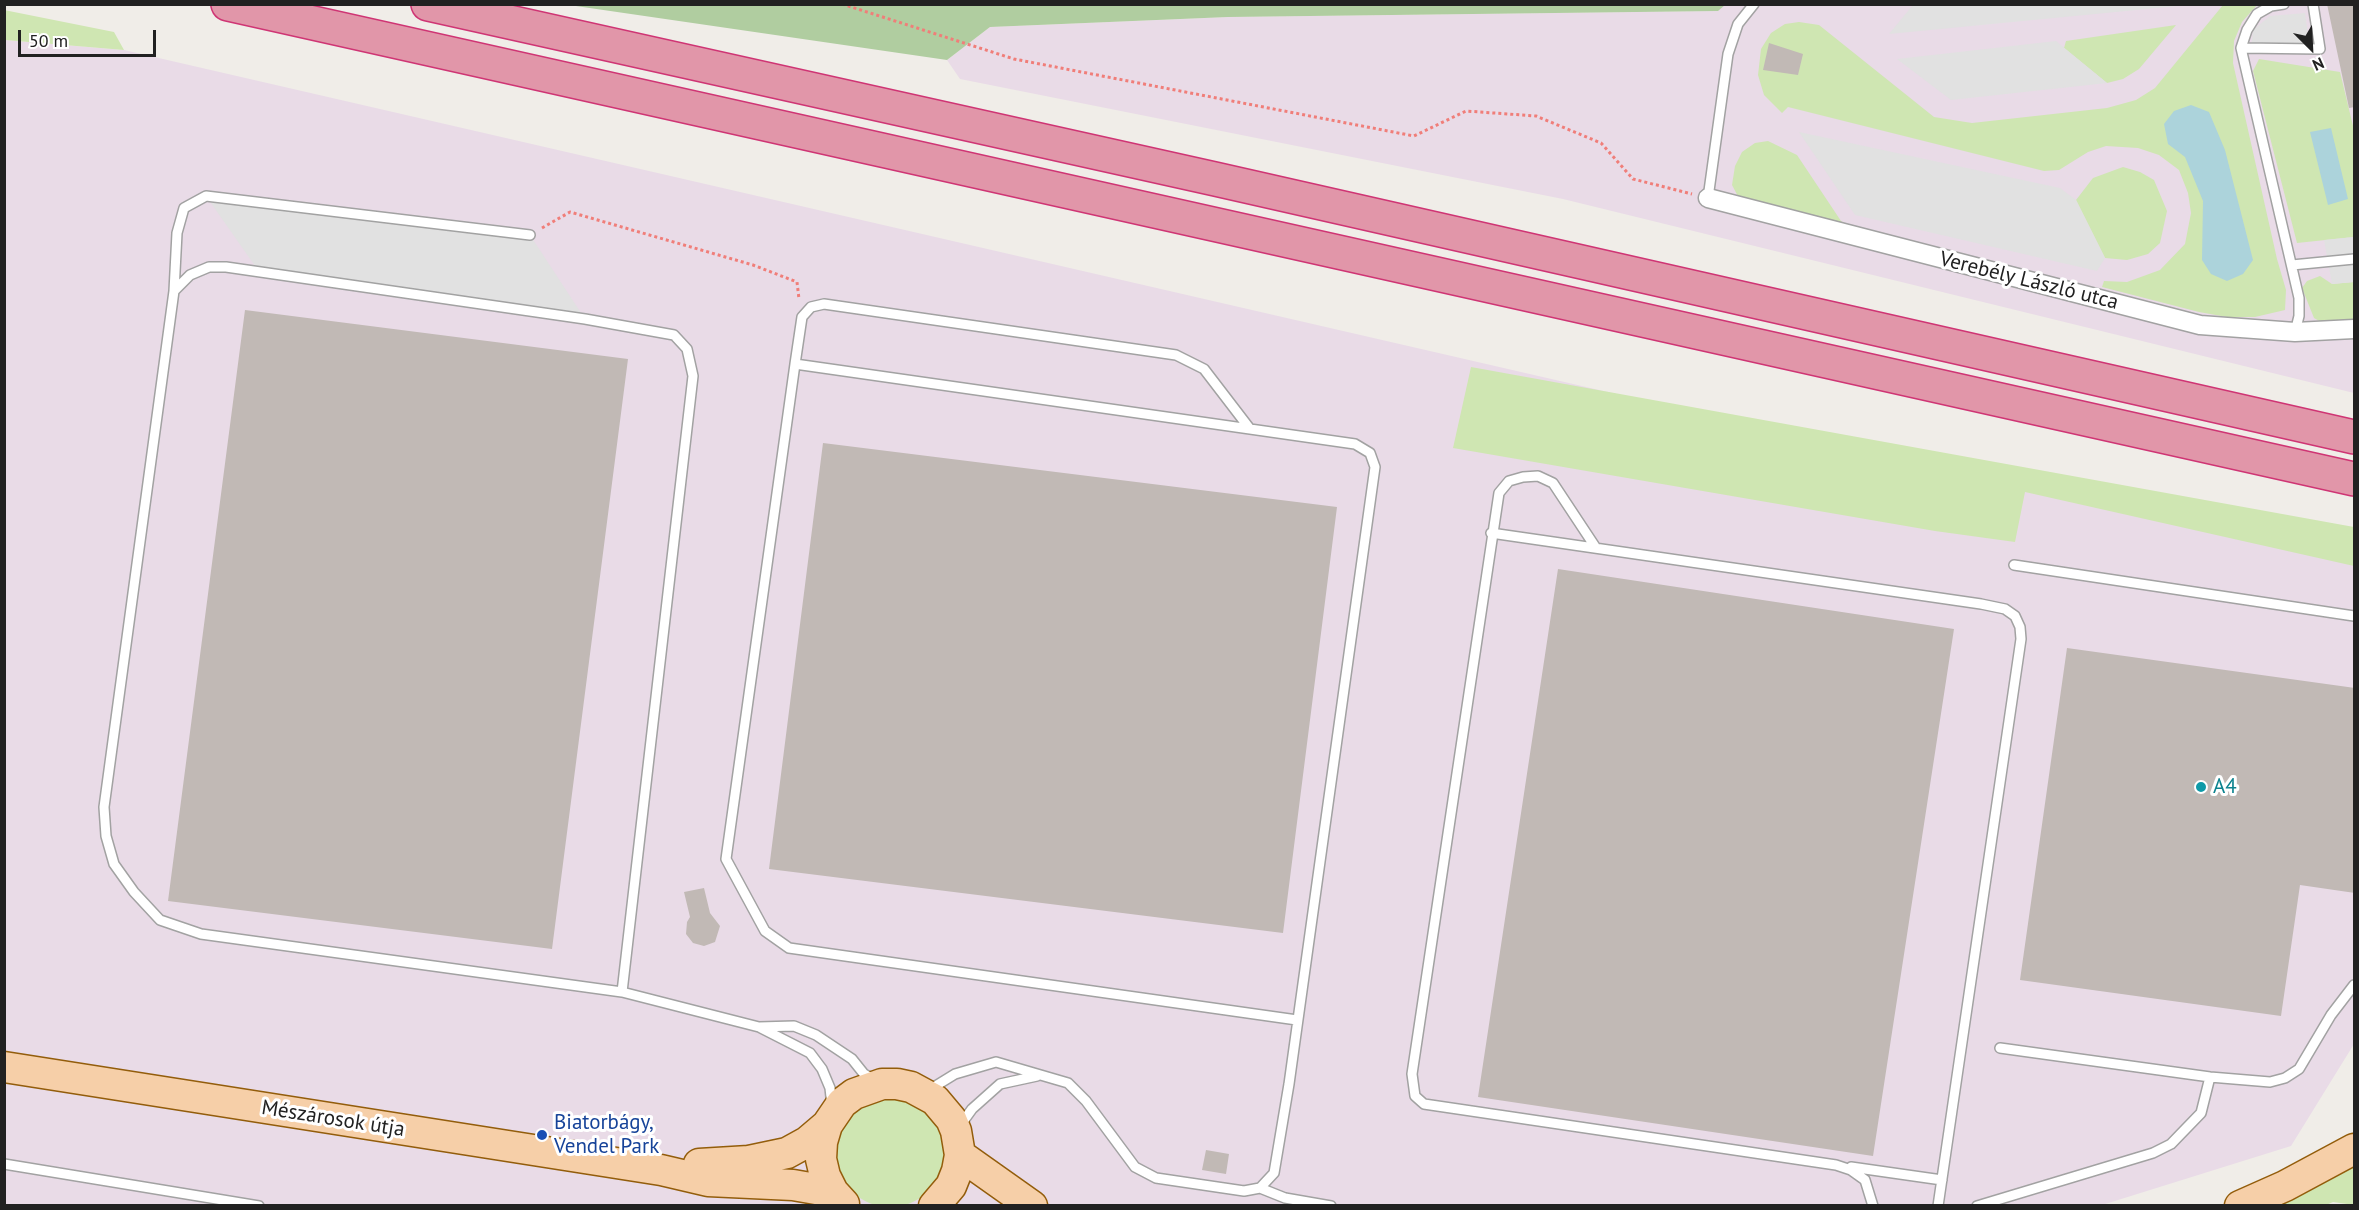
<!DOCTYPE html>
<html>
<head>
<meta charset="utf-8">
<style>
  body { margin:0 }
  #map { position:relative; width:2359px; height:1210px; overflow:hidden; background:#f0ede8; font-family:"PT Sans",sans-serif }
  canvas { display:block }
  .frame { position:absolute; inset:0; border:6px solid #212121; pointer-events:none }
  .north { position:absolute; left:2281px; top:18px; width:60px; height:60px; -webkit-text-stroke:4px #fff; paint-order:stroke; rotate:156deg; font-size:16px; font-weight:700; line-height:24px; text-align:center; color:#212121 }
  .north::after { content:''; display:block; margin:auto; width:21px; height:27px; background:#212121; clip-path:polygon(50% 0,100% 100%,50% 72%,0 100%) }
  .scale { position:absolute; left:18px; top:30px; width:138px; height:27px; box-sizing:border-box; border:3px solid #212121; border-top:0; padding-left:8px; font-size:18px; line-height:21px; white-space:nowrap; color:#212121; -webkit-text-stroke:4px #fff; paint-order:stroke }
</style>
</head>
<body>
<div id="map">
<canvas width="2359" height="1210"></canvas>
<div class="frame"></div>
<div class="north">N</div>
<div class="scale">50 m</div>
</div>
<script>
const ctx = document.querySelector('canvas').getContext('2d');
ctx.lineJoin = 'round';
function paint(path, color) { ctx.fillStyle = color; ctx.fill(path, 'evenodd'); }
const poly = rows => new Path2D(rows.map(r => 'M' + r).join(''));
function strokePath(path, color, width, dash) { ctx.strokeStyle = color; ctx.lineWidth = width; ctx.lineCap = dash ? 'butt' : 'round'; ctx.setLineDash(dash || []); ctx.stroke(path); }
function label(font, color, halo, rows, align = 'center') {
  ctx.font = font + ' "PT Sans",sans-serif'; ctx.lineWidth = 6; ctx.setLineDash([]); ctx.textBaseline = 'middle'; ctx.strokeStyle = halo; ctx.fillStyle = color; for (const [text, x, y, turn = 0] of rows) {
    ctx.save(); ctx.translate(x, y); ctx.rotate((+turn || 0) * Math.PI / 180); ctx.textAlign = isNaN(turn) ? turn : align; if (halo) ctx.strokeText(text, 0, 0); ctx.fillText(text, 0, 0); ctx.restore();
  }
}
const industrial = poly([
  [1725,4,2354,5,2354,393,1563,199,960,79,947,60,990,27,1228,17,1718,11],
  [4,40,124,50,2354,564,2354,1044,2291,1146,2102,1205,5,1205]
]);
const grass = poly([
  [2223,5,2257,5,2242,22,2234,41,2233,63,2277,259,2286,290,2285,310,2255,317,2227,317,2199,312,2102,287,2104,281,2127,282,2160,270,2185,244,2191,213,2188,193,2179,170,2159,155,2138,148,2106,146,2088,152,2059,170,2044,171,1788,107,1782,113,1764,95,1758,75,1761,49,1771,33,1785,24,1799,22,1819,25,1934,117,1972,123,2107,108,2136,100,2155,88],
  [4,10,114,32,124,50,5,40],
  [2176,25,2139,69,2123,79,2107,83,2064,48,2066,41],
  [2259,59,2340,72,2354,130,2354,237,2297,243,2253,71],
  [1768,141,1797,155,1841,221,1861,233,1741,202,1732,185,1735,166,1742,152,1755,143],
  [2123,167,2140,172,2154,180,2167,211,2160,243,2148,254,2127,260,2105,258,2076,200,2093,178],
  [2320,276,2332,284,2354,282,2354,331,2332,328,2314,318,2302,288,2307,281],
  [1471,367,2354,527,2354,566,2025,492,2015,542,1935,531,1453,448],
  '836 1153a54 54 0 1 1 108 0a54 54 0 1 1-108 0Z',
  [2354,1167,2354,1205,2333,1202,2326,1205,2278,1206]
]);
const forest = poly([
  [569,5,1725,5,1718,11,1228,17,990,27,947,60]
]);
const parking = poly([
  [1913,5,1913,4,2188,5,1889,34],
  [2305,13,2310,49,2251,48,2253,30,2270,16],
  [2056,41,2107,83,1951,100,1897,59],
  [1799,132,2060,188,2076,200,2105,258,2097,271,1855,215],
  [206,196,530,235,585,319,260,273],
  [2354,237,2354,282,2332,284,2324,240]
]);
const water = poly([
  [2191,105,2209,112,2225,150,2253,260,2243,274,2227,281,2211,274,2202,260,2203,201,2185,157,2168,144,2164,124,2174,111],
  [2331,128,2348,199,2328,205,2310,132]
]);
const building = poly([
  [2327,4,2355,4,2355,107,2349,108],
  [1769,43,1803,54,1798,75,1763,70],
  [245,310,628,359,552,949,168,901],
  [823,443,1337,507,1283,933,769,869],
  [1558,569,1954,629,1873,1156,1478,1097],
  [2067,648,2355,688,2355,893,2300,885,2281,1016,2020,980],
  [704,888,710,913,720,926,715,942,704,946,693,943,686,934,687,922,690,917,684,892],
  [1206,1150,1229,1154,1226,1174,1202,1170]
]);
const path = poly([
  [842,4,1014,59,1414,136,1466,111,1536,116,1601,143,1633,179,1692,194],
  [542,228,570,212,753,265,797,282,799,299]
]);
const lane = poly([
  [2284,4,2271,6,2257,14,2247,30,2241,48,2299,298,2299,316,2295,332],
  [2241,48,2320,49,2313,4],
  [1708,198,1728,54,1738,24,1754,4],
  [2292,265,2354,259],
  [174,291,177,233,184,208,206,196,530,235],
  [795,364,726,859,765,931,789,948,1297,1020],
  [1491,533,1981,604,2005,609,2015,616,2020,627,2021,639,1938,1206],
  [1596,548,1553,483,1538,476,1523,477,1509,481,1499,493,1412,1074,1415,1096,1424,1104,1836,1165,1851,1170,1865,1180,1873,1206],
  [2014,565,2354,616],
  [622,992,693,376,687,349,674,335,585,319,226,267,209,267,190,275,174,291,104,807,106,836,114,864,134,892,160,920,201,934,622,992,759,1027,810,1053,822,1069,830,1088,832,1106],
  [759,1027,794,1026,816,1035,852,1059,864,1074,874,1079],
  [2000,1048,2210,1077,2270,1082,2285,1078,2299,1069,2331,1015,2354,985],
  [929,1090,955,1074,996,1062,1068,1083,1086,1101,1135,1167,1156,1178,1244,1191,1260,1188,1274,1173,1289,1084,1375,467,1370,453,1355,444,795,364,802,317,811,307,824,304,1176,355,1204,369,1250,429],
  [959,1127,972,1109,1000,1084,1037,1076],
  [4,1164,259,1206],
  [1851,1167,1942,1180],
  [1260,1188,1285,1198,1331,1206],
  [1977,1206,2153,1153,2171,1144,2201,1113,2210,1077]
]);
const street = poly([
  [1708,198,2200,325,2295,332,2354,329]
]);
const primary = poly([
  [4,1067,661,1170,708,1181,793,1185,833,1192],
  [960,1155,1032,1206],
  [699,1164,749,1161,787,1153,807,1142,827,1125],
  [844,1204,833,1192,825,1176,821,1159,822,1142,827,1125,842,1103,854,1094,882,1084,897,1084,911,1087,935,1100,951,1119,956,1131,960,1155,957,1171,951,1186,934,1206],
  [2240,1206,2285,1186,2354,1149]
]);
const highway = poly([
  [228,4,2354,479],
  [428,4,1215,179,2354,437]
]);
const markers = [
  [2201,787,6,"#0f9aa8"],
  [542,1135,6,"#1a4fb4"]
];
const streetNames = [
  ["Verebély László utca",2029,281,14],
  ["Mészárosok útja",333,1119,9]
];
const cultureNames = [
  ["A4",2213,787]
];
const transitNames = [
  ["Biatorbágy,",554,1123],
  ["Vendel Park",554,1147]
];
paint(industrial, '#e9dbe7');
paint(grass, '#cfe6b2');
paint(forest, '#b0cda0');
paint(parking, '#e1e1e1');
paint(water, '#acd3db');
paint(building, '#c1b9b5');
strokePath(lane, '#a2a2a2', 12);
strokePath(street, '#a2a2a2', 21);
strokePath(primary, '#935d0b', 33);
strokePath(highway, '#cf3574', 36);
strokePath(path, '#f07e79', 3, [3, 3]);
strokePath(lane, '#fff', 9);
strokePath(street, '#fff', 18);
strokePath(primary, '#f6cfa8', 30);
strokePath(highway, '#e196a9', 33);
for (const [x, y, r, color] of markers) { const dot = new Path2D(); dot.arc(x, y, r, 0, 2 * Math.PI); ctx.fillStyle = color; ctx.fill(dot); strokePath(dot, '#fff', 2); }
label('21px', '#212121', '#fff', streetNames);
label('21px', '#0d838f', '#fff', cultureNames, 'left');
label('21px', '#164399', '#fff', transitNames, 'left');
</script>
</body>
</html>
